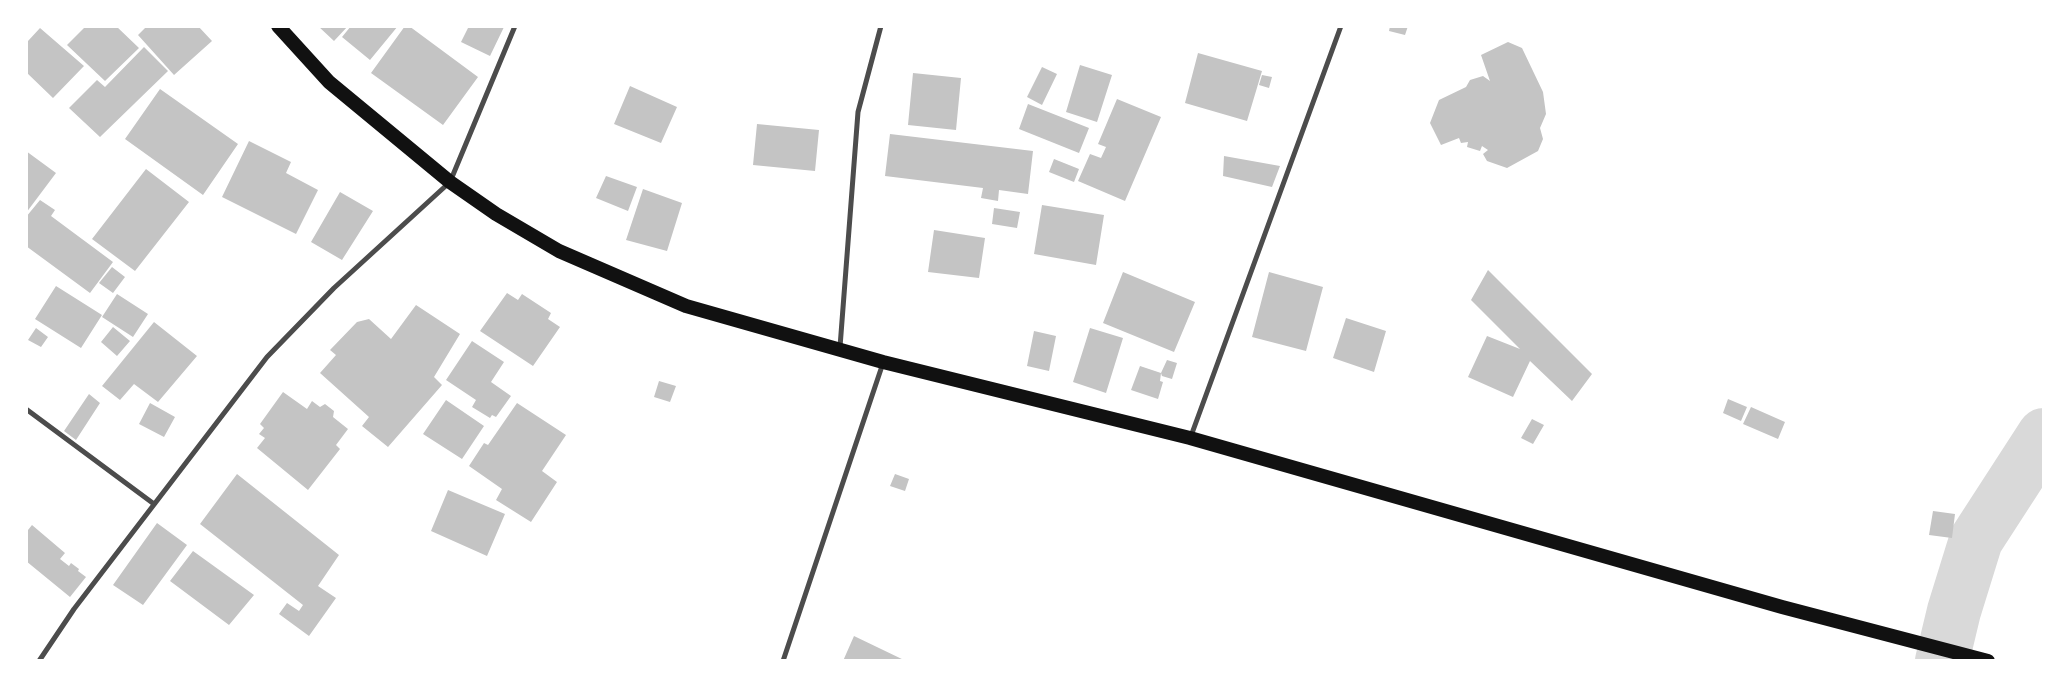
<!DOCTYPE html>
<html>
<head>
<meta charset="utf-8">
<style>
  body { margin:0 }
  #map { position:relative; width:2070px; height:687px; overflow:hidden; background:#fff; font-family:"Space Grotesk",sans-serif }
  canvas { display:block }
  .frame { position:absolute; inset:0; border:28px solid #fff; pointer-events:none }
</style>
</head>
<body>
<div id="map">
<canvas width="2070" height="687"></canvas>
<div class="frame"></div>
</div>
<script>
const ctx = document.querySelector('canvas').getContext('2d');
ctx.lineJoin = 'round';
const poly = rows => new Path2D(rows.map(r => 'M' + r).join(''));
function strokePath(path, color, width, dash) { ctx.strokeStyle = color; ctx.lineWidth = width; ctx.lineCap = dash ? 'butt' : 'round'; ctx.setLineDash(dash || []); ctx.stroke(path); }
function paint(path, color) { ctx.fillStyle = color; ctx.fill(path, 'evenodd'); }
const river = poly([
  [1942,661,1954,611,1976,540,2044,435]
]);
const building = poly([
  [86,26,116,26,139,48,105,81,67,45],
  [147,26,198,26,212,41,174,75,138,35],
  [318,26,348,26,334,41],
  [351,26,398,26,370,60,342,37],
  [405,26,409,26,478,77,443,125,371,73],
  [469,26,504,27,490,56,461,42],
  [1390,26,1408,26,1405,35,1389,31],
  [40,28,84,66,53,98,26,72,26,40,28,41],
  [1508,42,1522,48,1543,92,1546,114,1540,128,1543,139,1538,151,1507,168,1487,161,1483,154,1488,150,1482,146,1480,151,1467,147,1468,142,1461,143,1459,138,1441,145,1430,123,1439,100,1466,87,1470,80,1483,76,1490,81,1481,55],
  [144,47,168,71,100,137,69,108,97,80,105,87],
  [1198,53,1262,71,1247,121,1185,103],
  [1080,65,1112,75,1097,122,1066,112],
  [1042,67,1057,74,1042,105,1027,97],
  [913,73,961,78,956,130,908,125],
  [1262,75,1272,77,1269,88,1259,85],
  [630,86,677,107,661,143,614,124],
  [160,89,238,144,203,195,125,139],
  [1117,99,1161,117,1125,201,1078,181,1090,154,1101,158,1106,147,1098,144],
  [1028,104,1089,128,1079,153,1019,129],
  [757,124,819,130,815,171,753,165],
  [890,134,1033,151,1028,194,999,190,998,201,981,198,983,188,885,176],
  [249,141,291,162,286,173,318,190,296,234,222,197],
  [26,151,56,173,26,213],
  [1224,156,1280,166,1272,187,1223,176],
  [1054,159,1079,169,1074,182,1049,172],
  [146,169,189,202,135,271,92,239],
  [606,176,637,187,628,211,596,198],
  [643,189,682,203,667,251,626,240],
  [340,192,373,211,342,260,311,242],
  [40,200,55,210,51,216,113,262,90,293,26,246,26,217],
  [1042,205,1104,215,1096,265,1034,254],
  [994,208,1020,212,1017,228,992,224],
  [934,230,985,238,979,278,928,272],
  [112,267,125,277,113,293,99,283],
  [1488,270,1592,374,1572,401,1530,361,1513,397,1468,377,1487,336,1520,349,1471,300],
  [1123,272,1195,302,1174,352,1103,323],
  [1269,272,1323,287,1306,351,1252,337],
  [56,286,102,315,81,348,35,319],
  [507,293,518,300,522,294,551,313,548,319,560,327,533,366,480,331],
  [117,294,148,314,133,337,102,317],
  [416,305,460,334,434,377,442,385,388,447,362,426,369,417,320,373,336,355,330,350,357,322,369,319,391,339],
  [1346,318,1386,331,1374,372,1333,358],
  [154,322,197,356,158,402,134,384,120,400,102,386],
  [113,327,130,341,117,356,101,342],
  [36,328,48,337,41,347,28,340],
  [1090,328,1123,338,1106,393,1073,382],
  [1034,331,1056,336,1049,371,1027,366],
  [472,341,504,362,491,382,511,396,496,417,492,415,490,418,472,407,476,400,446,380],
  [1167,360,1177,363,1172,379,1162,376,1161,373,1160,381,1163,382,1158,399,1131,390,1140,366,1161,373],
  [659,381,676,386,670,402,654,397],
  [283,392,307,409,312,401,320,407,325,404,334,411,333,417,348,429,336,445,340,449,308,490,257,448,265,438,259,434,264,428,260,424],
  [89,394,100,403,76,440,64,431],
  [1728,399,1747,407,1741,421,1723,413],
  [446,400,484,426,462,459,423,434],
  [150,403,175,417,164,437,139,424],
  [517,403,566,435,542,471,557,482,531,522,496,500,502,489,469,466,484,443,488,445],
  [1751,407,1785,422,1778,439,1743,424],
  [1532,419,1544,425,1533,444,1521,438],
  [237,474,339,555,318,586,336,598,309,636,279,614,287,603,299,611,303,605,200,524],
  [895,474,909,479,905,491,890,486],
  [448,490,505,514,487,556,431,531],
  [1933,511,1955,514,1952,538,1929,535],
  [157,523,187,545,143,605,113,585],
  [32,525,65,553,60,559,69,566,71,563,79,569,78,571,86,577,70,597,26,561,26,529,28,530],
  [193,551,254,595,229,625,170,581],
  [854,636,906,661,843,661]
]);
const minor = poly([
  [840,347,858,112,881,26],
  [26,409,154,504],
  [1191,436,1341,26],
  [39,661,74,609,267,357,334,288,450,182,515,26],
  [783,661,883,363]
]);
const trunk = poly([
  [278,26,329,82,450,182,496,214,559,251,686,306,883,362,1190,438,1782,607,1988,661]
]);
strokePath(river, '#d9d9d9', 54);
paint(building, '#c4c4c4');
strokePath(minor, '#4c4c4c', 5);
strokePath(trunk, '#111', 14);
</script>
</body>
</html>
